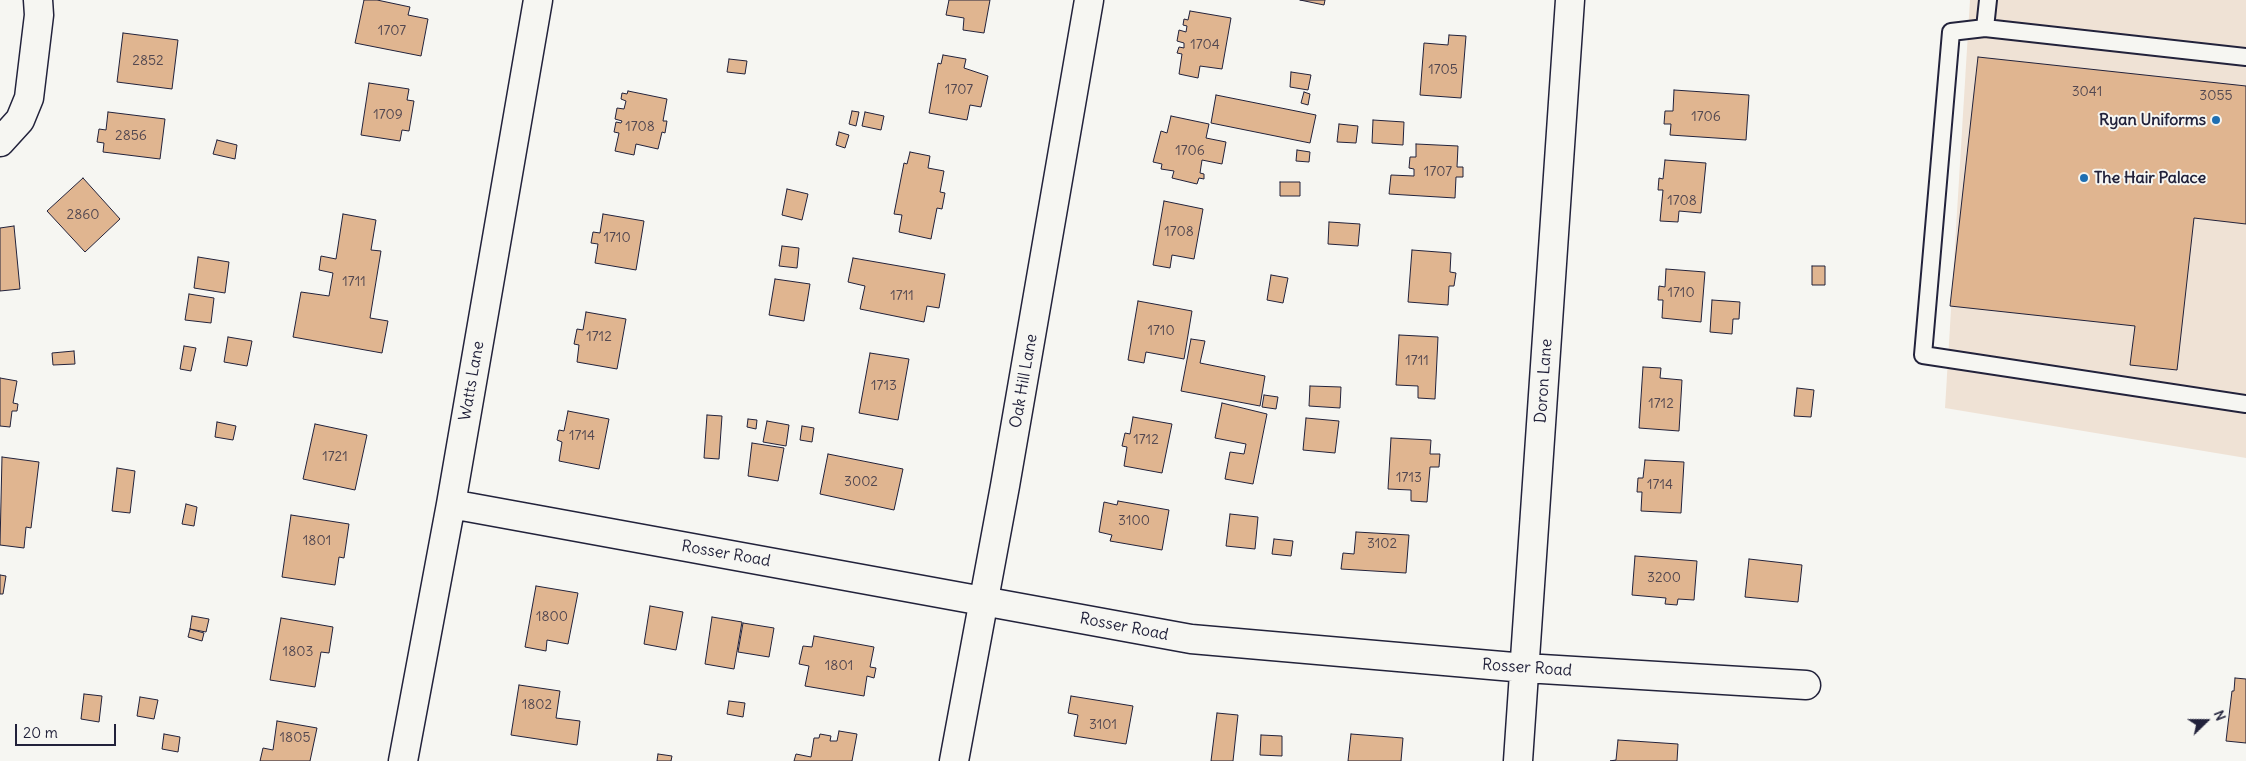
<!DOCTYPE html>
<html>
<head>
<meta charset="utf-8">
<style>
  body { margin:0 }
  #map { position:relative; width:2246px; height:761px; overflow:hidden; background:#f6f6f2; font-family:Delius,sans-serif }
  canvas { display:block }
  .north { position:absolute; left:2181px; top:696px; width:50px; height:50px; -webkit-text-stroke:4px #f6f6f2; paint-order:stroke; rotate:68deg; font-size:14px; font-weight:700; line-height:20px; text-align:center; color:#22223b }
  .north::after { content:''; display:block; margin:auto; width:18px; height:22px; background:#22223b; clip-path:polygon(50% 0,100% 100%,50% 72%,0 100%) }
  .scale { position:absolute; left:15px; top:724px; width:101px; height:22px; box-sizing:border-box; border:2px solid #22223b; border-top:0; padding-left:6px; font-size:15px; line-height:18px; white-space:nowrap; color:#22223b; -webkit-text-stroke:4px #f6f6f2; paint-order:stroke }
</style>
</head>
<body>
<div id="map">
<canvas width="2246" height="761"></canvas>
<div class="north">N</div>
<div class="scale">20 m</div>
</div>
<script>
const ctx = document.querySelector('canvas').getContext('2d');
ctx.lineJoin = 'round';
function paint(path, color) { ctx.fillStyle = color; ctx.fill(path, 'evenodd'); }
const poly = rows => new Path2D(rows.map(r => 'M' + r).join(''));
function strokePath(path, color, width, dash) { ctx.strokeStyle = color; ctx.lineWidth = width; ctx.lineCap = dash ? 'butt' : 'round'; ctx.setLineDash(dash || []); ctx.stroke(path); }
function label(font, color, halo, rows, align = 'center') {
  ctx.font = font + ' Delius,sans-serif'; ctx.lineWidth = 4; ctx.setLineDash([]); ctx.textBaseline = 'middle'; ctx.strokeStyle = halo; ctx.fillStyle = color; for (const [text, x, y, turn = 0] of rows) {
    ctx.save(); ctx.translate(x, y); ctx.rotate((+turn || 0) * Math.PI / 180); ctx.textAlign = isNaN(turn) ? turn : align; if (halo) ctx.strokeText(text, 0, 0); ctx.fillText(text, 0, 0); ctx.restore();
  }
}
const built = poly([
  [1970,0,2246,0,2246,458,1945,408]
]);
const building = poly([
  [364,0,377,0,410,7,408,15,428,19,421,56,355,43,364,0],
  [949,0,990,0,984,33,963,30,964,18,946,15,949,0],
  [1300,0,1325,0,1324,5,1300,0],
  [1190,11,1231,18,1222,69,1200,66,1198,78,1179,74,1182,54,1177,53,1179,47,1184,48,1184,43,1177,41,1179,30,1186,32,1187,26,1183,25,1184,19,1188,20,1190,11],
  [123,33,178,40,172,89,117,82,123,33],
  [1449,35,1466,36,1461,98,1420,95,1424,43,1448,45,1449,35],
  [943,55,966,59,964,68,988,76,981,107,970,105,967,120,929,113,938,63,941,64,943,55],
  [1978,57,2246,86,2246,224,2194,218,2177,370,2130,365,2135,326,1950,306,1978,57],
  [729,59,747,61,745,74,727,72,729,59],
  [1291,72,1311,75,1308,90,1290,87,1291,72],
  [369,83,409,89,407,100,414,101,409,131,402,130,400,141,361,135,369,83],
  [1674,90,1749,95,1746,140,1670,135,1671,124,1664,124,1665,111,1673,111,1674,90],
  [628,91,667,99,663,121,667,121,665,133,662,132,658,149,636,144,634,155,615,151,619,133,614,132,616,122,621,123,622,121,615,119,617,108,624,109,626,101,621,99,622,93,627,94,628,91],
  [1304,92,1310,94,1308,105,1301,103,1304,92],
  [1216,95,1316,115,1310,143,1211,123,1216,95],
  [852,111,859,112,856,126,849,124,852,111],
  [108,112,165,119,160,159,103,152,104,143,97,142,99,129,106,130,108,112],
  [865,112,884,116,881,130,862,126,865,112],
  [1171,116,1209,124,1206,138,1226,142,1222,164,1202,160,1200,173,1204,174,1204,179,1199,178,1197,184,1172,178,1174,171,1161,169,1162,164,1153,162,1161,131,1167,133,1171,116],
  [1373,120,1404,122,1403,145,1372,143,1373,120],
  [1339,124,1358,126,1356,143,1337,142,1339,124],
  [839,132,849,135,845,148,836,145,839,132],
  [217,140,237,145,235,159,213,154,217,140],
  [1416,144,1458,146,1457,167,1463,167,1463,177,1456,177,1455,198,1389,194,1391,175,1414,176,1414,169,1409,168,1410,157,1416,157,1416,144],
  [1297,150,1310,152,1309,162,1296,161,1297,150],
  [910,152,930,156,928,168,944,171,940,192,945,193,942,209,937,208,931,239,899,232,902,215,894,214,904,163,907,164,910,152],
  [1665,160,1706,163,1701,213,1679,211,1678,222,1660,221,1663,190,1658,190,1659,178,1663,179,1665,160],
  [83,178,120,219,85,252,47,211,83,178],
  [1280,182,1300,182,1300,196,1280,196,1280,182],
  [787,189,808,194,802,220,782,215,787,189],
  [1164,201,1203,209,1194,259,1172,255,1170,268,1153,265,1164,201],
  [343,214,376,220,371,250,381,251,370,318,388,321,382,353,293,337,301,292,329,296,333,273,319,270,321,256,336,259,343,214],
  [603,214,644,221,636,270,595,263,598,244,591,243,593,232,600,233,603,214],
  [1329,222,1360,224,1358,246,1328,244,1329,222],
  [14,226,20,289,0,291,0,228,14,226],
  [782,246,799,248,797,268,779,266,782,246],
  [1412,250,1451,253,1450,272,1456,273,1454,286,1449,286,1448,305,1408,302,1412,250],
  [198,257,229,262,225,293,194,288,198,257],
  [853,258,945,274,939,308,927,306,924,322,860,309,865,286,848,282,853,258],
  [1812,266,1825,266,1825,285,1812,285,1812,266],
  [1666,269,1705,272,1701,322,1662,318,1663,300,1658,300,1659,286,1665,287,1666,269],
  [1271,275,1288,278,1283,303,1267,300,1271,275],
  [775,279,810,284,804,321,769,315,775,279],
  [189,294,214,298,211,323,185,320,189,294],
  [1712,300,1740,302,1739,319,1733,319,1732,334,1710,332,1712,300],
  [1138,301,1192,311,1184,359,1146,352,1144,363,1128,360,1138,301],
  [586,312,626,319,617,369,577,362,579,345,574,344,577,329,583,330,586,312],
  [1399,335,1438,337,1435,399,1418,398,1418,386,1396,385,1399,335],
  [228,337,252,341,247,366,224,362,228,337],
  [1191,339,1205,341,1200,363,1265,376,1260,406,1181,391,1191,339],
  [184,346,196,348,191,371,180,369,184,346],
  [74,351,75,364,53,365,52,353,74,351],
  [870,353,909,359,898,420,859,413,870,353],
  [1643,367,1661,368,1660,378,1682,380,1679,431,1639,428,1643,367],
  [0,378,17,381,13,403,18,404,17,411,12,411,10,427,0,426,0,378],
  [1310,386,1341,387,1340,408,1309,406,1310,386],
  [1797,388,1814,390,1811,417,1794,416,1797,388],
  [1264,395,1278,397,1276,409,1262,407,1264,395],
  [1222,403,1267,414,1253,484,1225,479,1230,452,1244,454,1246,444,1215,438,1222,403],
  [568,411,609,419,599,469,559,461,562,442,557,440,559,430,564,431,568,411],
  [707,415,722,416,719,459,704,458,707,415],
  [1133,417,1172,424,1162,473,1124,466,1127,447,1122,446,1125,433,1130,434,1133,417],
  [1306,418,1339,421,1335,453,1303,450,1306,418],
  [748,419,757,420,756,429,747,427,748,419],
  [767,421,789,425,786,446,763,442,767,421],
  [217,422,236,426,233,440,215,437,217,422],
  [315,424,367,435,355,490,303,479,315,424],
  [802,426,814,428,812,442,800,440,802,426],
  [1391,438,1431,440,1430,454,1440,454,1439,467,1430,467,1427,502,1411,501,1411,490,1388,489,1391,438],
  [752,443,784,448,778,481,748,476,752,443],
  [828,454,903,469,894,510,820,494,828,454],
  [2,457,39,462,31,528,26,527,24,548,0,545,2,457],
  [1645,460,1684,462,1681,513,1641,511,1642,492,1637,492,1638,478,1643,478,1645,460],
  [117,468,135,471,130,513,112,511,117,468],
  [1118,501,1169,510,1162,550,1110,541,1112,535,1099,532,1104,502,1117,505,1118,501],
  [186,504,197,507,194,526,182,524,186,504],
  [1230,514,1258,517,1255,549,1226,546,1230,514],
  [291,515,349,524,344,558,339,557,335,585,282,577,291,515],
  [1356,532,1409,535,1406,573,1341,569,1343,553,1354,554,1356,532],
  [1274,539,1293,541,1291,556,1272,554,1274,539],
  [1635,556,1697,561,1694,600,1678,599,1677,605,1665,604,1666,598,1632,595,1635,556],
  [1749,559,1802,565,1798,602,1745,597,1749,559],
  [0,575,6,576,3,594,0,594,0,575],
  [536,586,578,593,568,644,547,640,546,651,525,647,536,586],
  [650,606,683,612,676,650,644,644,650,606],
  [192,616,209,619,206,632,190,629,192,616],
  [712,617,742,622,734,669,705,664,712,617],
  [281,618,333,627,329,653,321,652,315,687,270,680,281,618],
  [743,623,774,628,769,657,738,652,743,623],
  [190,629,204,633,202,641,188,637,190,629],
  [814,636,874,647,870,667,876,668,874,678,867,676,864,696,805,686,809,666,799,664,803,646,812,647,814,636],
  [2235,678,2246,679,2246,743,2226,741,2232,691,2234,691,2235,678],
  [519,685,560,691,556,718,580,721,577,745,511,735,519,685],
  [84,694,102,696,99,722,81,719,84,694],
  [1071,696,1133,706,1126,744,1074,736,1078,715,1068,713,1071,696],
  [140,697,158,700,154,719,137,716,140,697],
  [729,701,745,703,743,717,727,714,729,701],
  [1217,713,1238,715,1233,761,1211,761,1217,713],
  [277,721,317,728,310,761,260,761,263,748,273,750,277,721],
  [839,731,857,734,852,761,794,761,796,754,811,757,814,738,819,738,820,734,831,736,830,741,837,741,839,731],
  [164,734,180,737,178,752,162,749,164,734],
  [1351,734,1403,738,1401,761,1348,761,1351,734],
  [1261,735,1282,736,1282,756,1260,755,1261,735],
  [1618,740,1678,744,1677,761,1610,761,1616,760,1618,740],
  [658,754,672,756,671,761,657,761,658,754]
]);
const service = poly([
  [1988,0,1985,28,2246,57],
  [1985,28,1951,32,1923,355,2246,404]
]);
const minor = poly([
  [0,142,20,120,29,98,39,15,38,0],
  [451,504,1191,639,1525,668,1806,685],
  [403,761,451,504,538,0],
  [954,761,1005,486,1089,0],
  [1518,761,1570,0]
]);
const markers = [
  [2216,120,5,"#1f6fb2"],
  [2084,178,5,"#1f6fb2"]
];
const numberNames = [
  ["1707",392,31],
  ["1704",1205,45],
  ["2852",148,61],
  ["1705",1443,70],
  ["1707",959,90],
  ["3041",2087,92],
  ["3055",2216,96],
  ["1709",388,115],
  ["1706",1706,117],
  ["1708",640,127],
  ["2856",131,136],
  ["1706",1190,151],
  ["1707",1438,172],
  ["1708",1682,201],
  ["2860",83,215],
  ["1708",1179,232],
  ["1710",617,238],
  ["1711",354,282],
  ["1710",1681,293],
  ["1711",902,296],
  ["1710",1161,331],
  ["1712",599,337],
  ["1711",1417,361],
  ["1713",884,386],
  ["1712",1661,404],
  ["1714",582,436],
  ["1712",1146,440],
  ["1721",335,457],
  ["1713",1409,478],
  ["3002",861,482],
  ["1714",1660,485],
  ["3100",1134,521],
  ["1801",317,541],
  ["3102",1382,544],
  ["3200",1664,578],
  ["1800",552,617],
  ["1803",298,652],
  ["1801",839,666],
  ["1802",537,705],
  ["3101",1103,725],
  ["1805",295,738]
];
const poiNames = [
  ["Ryan Uniforms",2206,120],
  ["The Hair Palace",2094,178,"left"]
];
const streetNames = [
  ["Watts Lane",472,381,-80],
  ["Oak Hill Lane",1024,381,-80],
  ["Doron Lane",1544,381,-86],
  ["Rosser Road",726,554,10],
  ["Rosser Road",1124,627,11],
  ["Rosser Road",1527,668,4]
];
paint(built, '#efe2d5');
paint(building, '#e0b590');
strokePath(building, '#22223b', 1);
strokePath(service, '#22223b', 20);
strokePath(minor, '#22223b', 31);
strokePath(service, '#f6f6f2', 16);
strokePath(minor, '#f6f6f2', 28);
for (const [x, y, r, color] of markers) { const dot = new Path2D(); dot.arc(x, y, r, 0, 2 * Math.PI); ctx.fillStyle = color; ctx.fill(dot); strokePath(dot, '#f6f6f2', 2); }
label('14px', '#524750', null, numberNames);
label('bold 16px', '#22223b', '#f6f6f2', poiNames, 'right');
label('16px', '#22223b', '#f6f6f2', streetNames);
</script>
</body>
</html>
